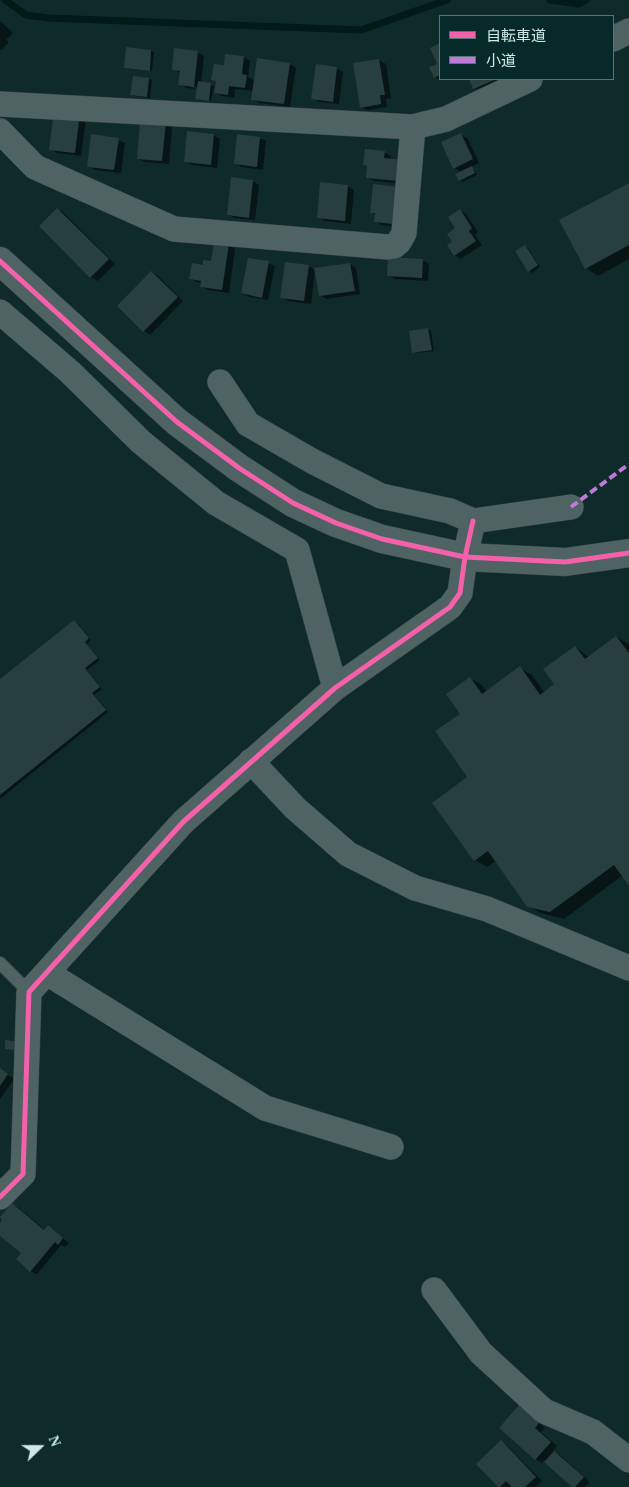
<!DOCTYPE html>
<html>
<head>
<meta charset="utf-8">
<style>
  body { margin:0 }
  #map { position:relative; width:629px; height:1487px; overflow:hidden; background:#0e2a29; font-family:"Times New Roman","Noto Sans JP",serif }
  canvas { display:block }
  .legend { position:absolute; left:439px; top:15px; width:175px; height:65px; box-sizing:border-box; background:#062a29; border:1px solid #577675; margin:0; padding:6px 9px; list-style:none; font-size:15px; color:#d1e8e6 }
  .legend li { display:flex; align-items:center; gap:10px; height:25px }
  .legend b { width:25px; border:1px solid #577675 }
  .north { position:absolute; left:15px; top:1422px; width:50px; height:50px; -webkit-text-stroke:4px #062a29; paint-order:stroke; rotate:68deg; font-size:14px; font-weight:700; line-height:20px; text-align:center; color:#d1e8e6 }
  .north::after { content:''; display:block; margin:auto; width:18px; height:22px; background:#d1e8e6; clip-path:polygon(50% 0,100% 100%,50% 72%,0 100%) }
</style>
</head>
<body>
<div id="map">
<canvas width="629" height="1487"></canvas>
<ul class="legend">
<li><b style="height:6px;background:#f560ab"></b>自転車道</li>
<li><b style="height:6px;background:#bd7bd9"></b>小道</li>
</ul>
<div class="north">N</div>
</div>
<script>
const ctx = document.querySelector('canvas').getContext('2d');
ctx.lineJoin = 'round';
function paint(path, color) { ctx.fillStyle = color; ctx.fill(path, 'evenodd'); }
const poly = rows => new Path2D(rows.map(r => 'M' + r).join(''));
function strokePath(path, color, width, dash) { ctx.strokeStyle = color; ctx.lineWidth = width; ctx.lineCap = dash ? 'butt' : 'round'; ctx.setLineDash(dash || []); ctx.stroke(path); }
const shadow = poly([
  [0,21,13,33,6,40,9,42,2,50,0,49],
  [440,44,440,79,445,79,441,80,435,77,439,65,431,48],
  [127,48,151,51,154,52,152,71,128,69,126,67],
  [197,52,204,56,201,83,214,86,211,101,197,98,198,88,189,83,188,85,195,89,186,88,180,84,180,73,174,69],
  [226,55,244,57,250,61,248,77,255,81,290,64,296,68,290,107,259,103,253,99,254,91,235,89,234,98,222,96,216,92,217,82,213,79,225,66],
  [379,60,386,64,391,98,386,99,387,107,367,110,361,107,354,64],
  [317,65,337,68,343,72,339,104,319,102,313,98],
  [134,77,149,79,152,80,150,98,135,96,132,94],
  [470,79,499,79,500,80,477,89,474,88],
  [55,111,86,118,81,156,57,153,50,149],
  [165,123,172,127,169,164,145,162,138,159],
  [189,132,214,135,220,139,217,168,192,165,185,161],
  [461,135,468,139,479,163,471,167,474,169,477,175,463,182,460,180,462,172,454,168],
  [260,138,266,141,263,170,242,167,235,164],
  [118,140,125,143,121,173,95,170,88,166],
  [384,152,391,156,390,160,405,184,374,181,368,178],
  [253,181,259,185,255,220,234,218,228,214],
  [321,183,348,186,354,190,351,224,325,221,318,217],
  [629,185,629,259,598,276,586,268],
  [374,186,400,227,381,225,375,221,376,215,371,212],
  [58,209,64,213,115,264,98,281,91,277,41,226],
  [460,210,466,214,478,232,475,235,482,245,461,259,454,255,454,242],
  [228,245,235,249,229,293,208,290,201,286,202,283,197,282,191,279,204,266,212,262],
  [525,246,528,248,540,267,532,273,529,271],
  [422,260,429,264,428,281,395,279,388,275],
  [268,263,275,266,268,300,249,297,243,293],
  [350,264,356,268,360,294,326,299,320,295,315,271,311,304,288,301,282,297,309,266,315,270],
  [152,272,158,276,183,301,150,335,144,331,118,306],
  [428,329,431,331,434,351,416,353,413,352],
  [74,621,77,623,91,640,87,644,100,660,87,670,102,689,94,695,108,712,0,799,0,681],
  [617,637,629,644,629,884,623,875,564,919,541,913,528,906,496,861,487,867,475,860,469,777,461,714,470,678,482,685,487,692,520,668,532,675,545,693,556,685,575,647,589,657],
  [0,1069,14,1079,0,1099],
  [12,1204,19,1208,45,1230,48,1227,69,1243,65,1247,61,1245,37,1274,30,1271,22,1253,0,1234,0,1225],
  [525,1410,545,1428,541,1432,557,1446,553,1451,561,1456,590,1482,585,1487,574,1487,544,1460,542,1463,535,1459],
  [501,1442,507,1446,542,1481,535,1487,513,1487,512,1485,510,1487,500,1487]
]);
const stream = poly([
  [5,0,26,15,48,18,361,30,447,0],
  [550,0,578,4,586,0]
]);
const building = poly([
  [440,43,440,75,434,78,429,67,437,64,430,48],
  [126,47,151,50,150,71,124,68],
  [174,48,198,51,194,87,178,85,180,71,172,70],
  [225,54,244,56,242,74,247,75,245,88,229,86,228,95,214,93,216,81,211,80,214,64,224,65],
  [257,58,290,63,284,104,251,100],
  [379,59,385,95,380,95,381,104,360,108,353,63],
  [316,64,337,67,333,102,311,99],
  [133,76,149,78,147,97,130,95],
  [469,79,497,79,473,89],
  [198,81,211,83,209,101,195,99],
  [54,110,80,113,75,153,49,150],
  [140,120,166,122,162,161,137,159],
  [187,131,214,134,211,165,184,162],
  [461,133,473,159,453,169,441,142],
  [91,134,119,138,114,170,87,167],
  [237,134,260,137,257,167,234,164],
  [365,149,385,151,384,158,401,160,399,181,366,178,367,166,363,165],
  [472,166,475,173,459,181,455,174],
  [231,177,253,180,249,218,227,215],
  [320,182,348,185,345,221,317,218],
  [629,183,629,245,585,269,559,220],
  [373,184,398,187,394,224,374,222,375,213,370,213],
  [57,208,109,259,90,278,39,226],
  [460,209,472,228,469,231,476,241,454,256,447,245,452,242,447,234,455,228,448,217],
  [214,242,229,244,222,290,200,287,201,281,189,279,192,263,203,265,203,260,211,261],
  [525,245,538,265,528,272,515,251],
  [388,257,423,259,422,278,387,276],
  [248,258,269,261,262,298,241,293],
  [285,262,309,265,304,301,280,298],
  [350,263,355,291,319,296,314,268],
  [151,271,178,297,143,332,117,306],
  [428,328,432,350,412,353,409,331],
  [74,620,89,638,85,642,98,658,85,668,100,687,92,693,106,710,0,795,0,679],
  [616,636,629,653,629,886,614,865,550,912,527,907,488,851,474,861,432,803,467,777,435,731,460,714,446,694,470,677,482,694,520,666,540,695,554,684,543,669,575,646,585,659],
  [5,1040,15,1041,14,1050,5,1049],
  [0,1068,8,1074,0,1086],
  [12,1203,44,1230,48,1225,63,1238,58,1245,55,1242,30,1272,16,1259,21,1253,0,1236,0,1223,2,1220,0,1217],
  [519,1405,539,1423,535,1428,551,1442,535,1460,499,1428],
  [501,1440,536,1477,525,1487,512,1487,506,1481,500,1487,498,1487,476,1464],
  [554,1451,584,1477,575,1487,572,1487,544,1462]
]);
const lane = poly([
  [0,963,29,992]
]);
const street = poly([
  [613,39,629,31],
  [0,104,413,127,446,119,530,79],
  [0,131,35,167,174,229,388,247,394,246,399,242,404,233,413,127],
  [0,312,70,372,141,442,216,503,297,550,335,688],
  [220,382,248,424,312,461,381,496,450,511,473,521,571,507],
  [251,761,295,808,348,854,415,888,487,909,629,968],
  [47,973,265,1108,391,1147],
  [0,1197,23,1174,29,992,183,822,335,688,450,607,460,593,465,557,473,521],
  [434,1290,481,1353,544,1411,593,1432,629,1460]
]);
const secondary = poly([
  [0,261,177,422,239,468,293,503,336,523,382,539,465,557,565,562,629,553]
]);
const quiet = poly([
  [571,507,629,464]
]);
const cycleway = poly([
  [0,261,177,422,239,468,293,503,336,523,382,539,465,557,565,562,629,553],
  [0,1197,23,1174,29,992,183,822,335,688,450,607,460,593,465,557,473,521]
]);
paint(shadow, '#0007');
strokePath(stream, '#011a19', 7);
paint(building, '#273f3e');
strokePath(lane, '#334644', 14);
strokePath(street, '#334644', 26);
strokePath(secondary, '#334644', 29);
strokePath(lane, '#506363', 12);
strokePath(street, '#506363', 25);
strokePath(secondary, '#506363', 28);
strokePath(quiet, '#bd7bd9', 4, [8, 4]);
strokePath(cycleway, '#f560ab', 5);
</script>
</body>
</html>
